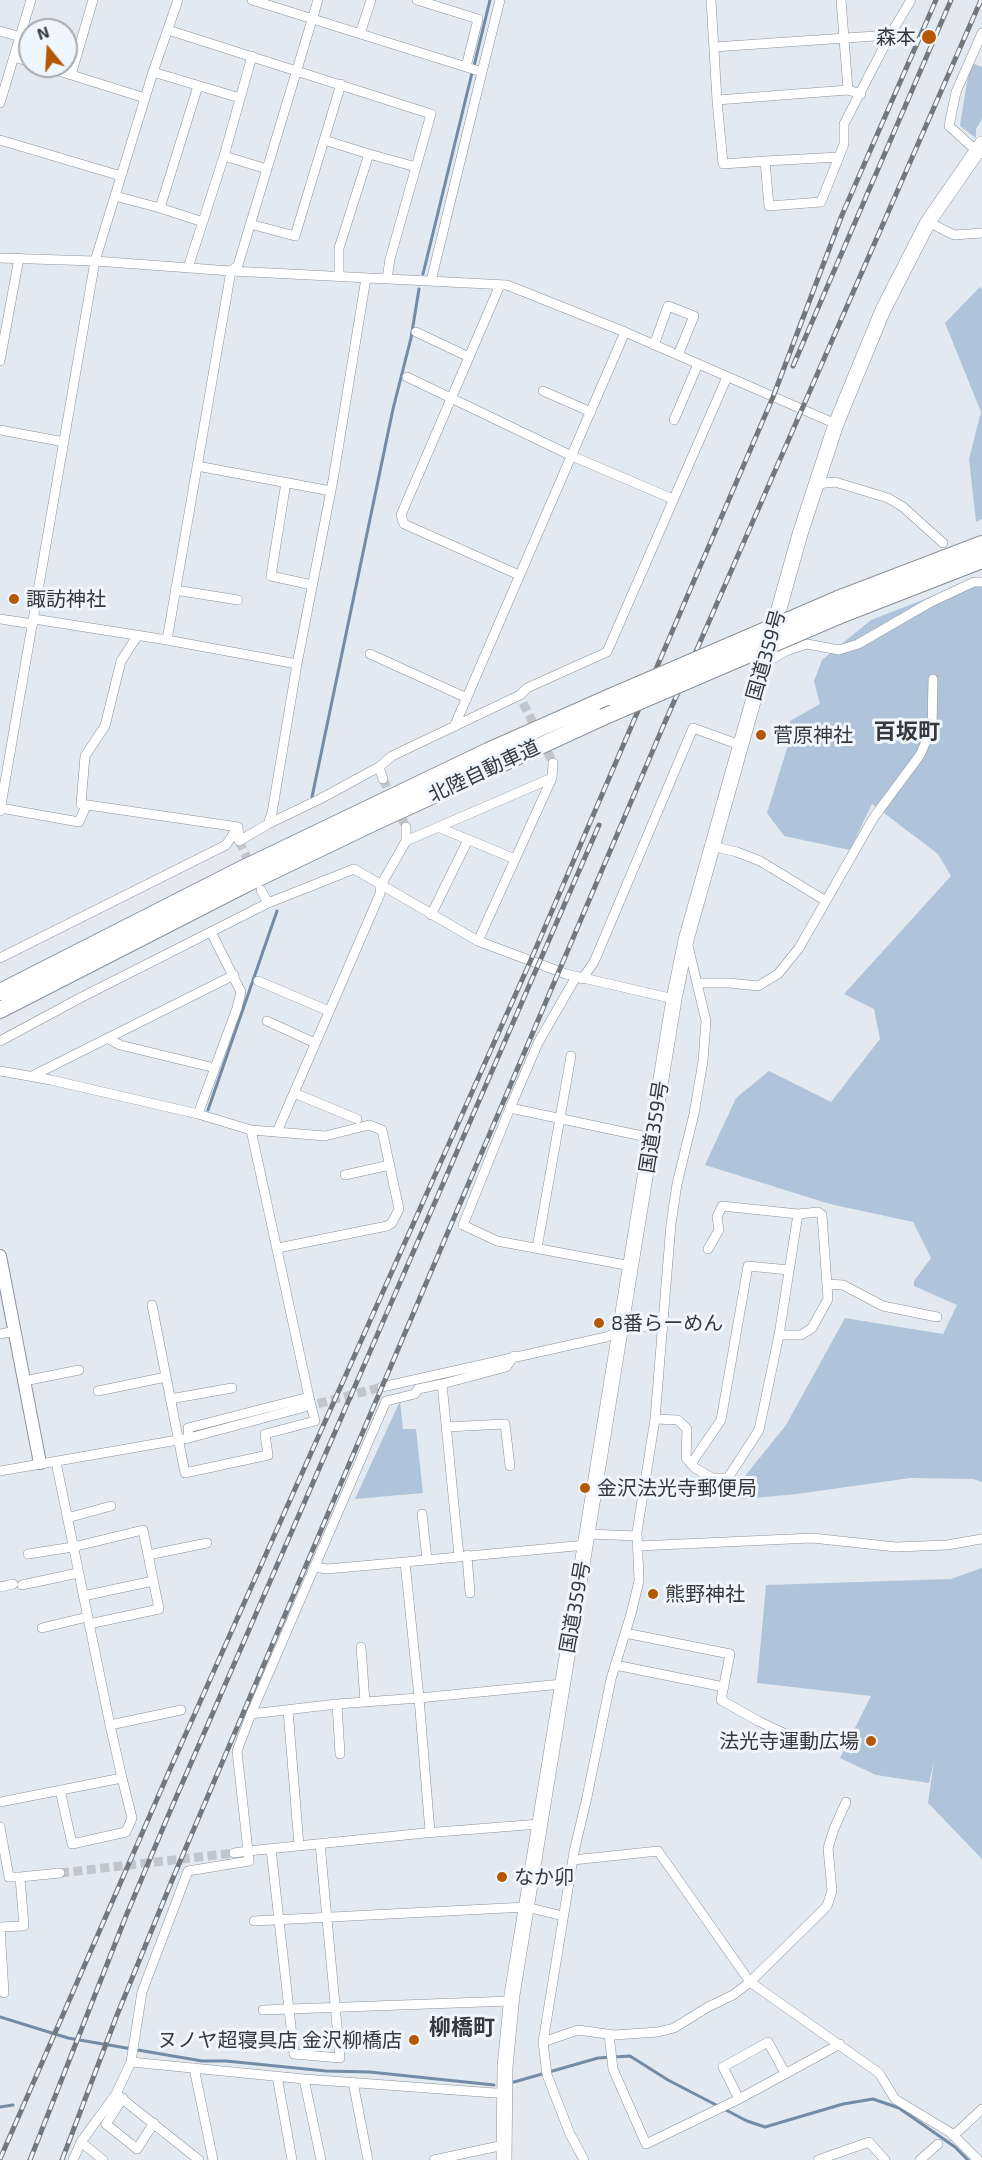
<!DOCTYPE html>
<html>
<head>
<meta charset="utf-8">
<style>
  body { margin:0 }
  #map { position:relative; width:982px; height:2160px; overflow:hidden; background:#e2e9f0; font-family:"Exo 2",sans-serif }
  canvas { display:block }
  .north { position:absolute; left:18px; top:18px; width:60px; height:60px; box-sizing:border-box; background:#eff6fd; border:2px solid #a5aab0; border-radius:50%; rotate:342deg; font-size:16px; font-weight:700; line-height:24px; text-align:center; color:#36393c }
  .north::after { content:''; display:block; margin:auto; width:21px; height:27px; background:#b55804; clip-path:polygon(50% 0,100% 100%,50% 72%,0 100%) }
</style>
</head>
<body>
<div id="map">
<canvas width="982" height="2160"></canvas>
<div class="north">N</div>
</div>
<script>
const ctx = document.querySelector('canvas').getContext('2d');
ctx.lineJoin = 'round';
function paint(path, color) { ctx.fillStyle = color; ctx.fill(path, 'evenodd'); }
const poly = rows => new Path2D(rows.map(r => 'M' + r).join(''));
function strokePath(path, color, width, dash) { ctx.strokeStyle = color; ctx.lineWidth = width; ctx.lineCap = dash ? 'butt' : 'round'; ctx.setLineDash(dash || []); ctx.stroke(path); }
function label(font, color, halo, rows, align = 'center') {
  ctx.font = font + ' "Exo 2","Noto Sans JP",sans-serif'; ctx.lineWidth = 6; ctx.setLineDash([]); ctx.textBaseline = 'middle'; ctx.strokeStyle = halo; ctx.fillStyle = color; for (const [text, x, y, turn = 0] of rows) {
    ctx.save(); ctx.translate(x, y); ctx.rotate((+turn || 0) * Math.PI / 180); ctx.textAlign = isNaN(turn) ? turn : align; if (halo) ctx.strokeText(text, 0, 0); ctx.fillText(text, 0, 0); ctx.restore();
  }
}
const green = poly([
  [972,63,982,67,982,119,976,129,976,138,960,126,967,82],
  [980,287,982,289,982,519,976,522,969,459,981,412,945,323],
  [982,577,982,1482,973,1479,910,1478,797,1494,743,1499,721,1496,701,1481,741,1481,786,1425,845,1318,943,1334,957,1305,914,1286,914,1281,931,1258,913,1222,830,1204,705,1165,736,1098,769,1071,831,1102,880,1039,874,1009,844,994,951,876,938,854,872,804,850,850,784,836,767,813,789,742,790,721,820,704,814,681,822,660,871,620],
  [400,1401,403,1429,416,1429,423,1493,355,1499],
  [982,1568,982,1859,928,1803,934,1761,929,1783,876,1775,840,1758,871,1696,757,1683,766,1585,951,1579]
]);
const stream = poly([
  [474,66,490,0],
  [423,274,472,73],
  [312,797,393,409,411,338,419,289],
  [208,1110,277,911],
  [0,2017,68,2038,202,2061,226,2061,326,2071,370,2072,494,2085],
  [514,2082,598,2058,630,2056,668,2080,718,2106],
  [0,2107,13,2105],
  [724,2109,747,2121,765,2127,843,2104,873,2099,899,2108,955,2147,968,2160]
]);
const minorTunnel = poly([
  [523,703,553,763],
  [383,779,406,827],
  [239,841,252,869],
  [305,1407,382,1387],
  [60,1873,234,1853]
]);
const minor = poly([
  [252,0,482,72,500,0],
  [417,0,478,19,466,67],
  [711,0,717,100,723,164,765,161,769,206,821,202,844,144,844,124,890,35,911,0],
  [841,0,848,90],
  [168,30,431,114,390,259,387,279],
  [0,31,21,37],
  [360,34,371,0],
  [714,47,890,35],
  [252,56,224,156,267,169],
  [15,57,30,62],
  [43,66,145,98],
  [153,72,240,98],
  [71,75,93,0],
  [198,86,160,208,203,222],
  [717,100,848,90,861,94],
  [0,103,31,0],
  [0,140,121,176],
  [324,140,369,154],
  [980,154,949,126,956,92,982,33],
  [765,161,839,157],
  [115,196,160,208],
  [928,222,954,235,982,233],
  [250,224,295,236,341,84],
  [0,258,95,261,153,72,178,0],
  [188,268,224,156],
  [339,277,339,248,369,154,416,167],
  [431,281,482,72],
  [500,285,401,515,404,524,519,575],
  [416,332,469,357],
  [654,345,668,306,694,316,678,355],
  [0,361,19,258],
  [407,377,572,456,673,499],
  [543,391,591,412],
  [674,420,698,364],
  [0,430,64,442],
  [197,466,331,491],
  [286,482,271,576,312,585],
  [817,484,835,482,888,498,903,507,943,543],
  [175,590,238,600],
  [0,619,33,624],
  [34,619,167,640,297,664],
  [138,635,121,661,105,726,85,756,81,804,238,827],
  [167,640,231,271,238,265,318,0],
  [370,654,467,698],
  [765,663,786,651,807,644,839,650,858,644,929,603,974,582,982,582],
  [454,727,625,332],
  [379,767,383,779],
  [0,808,79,822,86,806],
  [0,811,95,261,231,271,507,285,625,332,836,424],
  [268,824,272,813,297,664,333,480,366,278],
  [238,827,239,841,268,824,320,799,379,767,392,756,520,695,527,688,607,652,727,377],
  [438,827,515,859],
  [406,841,552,778],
  [712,846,737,852,760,861,826,901],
  [261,890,268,903],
  [431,915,468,840],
  [478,941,552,778,553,763],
  [0,958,226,845,238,827],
  [582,979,594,962,693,728,740,745],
  [258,981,329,1011],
  [698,983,729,983,758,986,778,974,799,948,874,817,920,755,932,728,933,679],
  [267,1021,315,1043],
  [109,1039,120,1045,215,1068],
  [0,1041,80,998,268,903,354,869,478,941,566,974,674,999],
  [0,1071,51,1080,198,1114,251,1130,325,1136,369,1125,382,1130,399,1209,392,1223,387,1226,278,1248],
  [32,1076,234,975],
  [294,1093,357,1119],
  [510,1108,538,1043,576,977],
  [198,1114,237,1008,241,992,211,932],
  [277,1132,380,894,381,885,406,841,406,827],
  [345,1175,390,1165],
  [537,1248,571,1056],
  [631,1266,497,1241,463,1225,510,1108,652,1138],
  [828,1284,843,1285,883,1306,937,1317],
  [152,1305,185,1473,268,1455,265,1434,315,1421,309,1397],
  [0,1334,15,1331],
  [779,1335,801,1335,812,1328,828,1299,822,1215,818,1212,798,1214],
  [24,1381,79,1370],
  [442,1384,418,1389,415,1394,386,1401,251,1714,237,1751,248,1851,425,1833,540,1824],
  [382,1387,606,1337,620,1331,662,1323],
  [98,1391,166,1377],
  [170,1399,232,1388],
  [655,1419,678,1420,687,1429,686,1458,695,1468,712,1478,728,1478,759,1430,779,1335,798,1214,722,1206,717,1217,719,1230,708,1249],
  [446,1427,505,1424,510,1466],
  [189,1438,188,1428,309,1397,251,1130],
  [691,1464,721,1420,748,1266,789,1270],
  [0,1471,189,1438,305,1407],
  [422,1514,427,1559],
  [67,1518,111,1506],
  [588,1534,637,1536],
  [638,1546,812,1538,896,1547,947,1545,982,1539],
  [28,1554,73,1547,143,1530,159,1609,89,1624],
  [148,1555,207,1543],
  [467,1555,470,1593],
  [459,1556,442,1384,506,1367,514,1356],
  [314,1567,327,1569,405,1562],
  [22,1585,78,1573],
  [0,1587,13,1584],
  [83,1596,153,1581],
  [42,1628,87,1617],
  [625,1633,730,1654,721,1700,758,1721,805,1743],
  [361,1647,365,1702],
  [615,1665,724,1687],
  [337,1704,340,1754],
  [288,1710,299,1846],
  [251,1714,337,1704,419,1698,562,1684],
  [110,1725,181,1710],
  [60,1790,72,1844,126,1832,132,1818,122,1778],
  [0,1802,122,1778,110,1725,56,1462],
  [0,1827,9,1877,20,1877,24,1926,0,1927],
  [430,1832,419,1698,405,1562,586,1545],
  [271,1849,294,2054,340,2058,320,1844],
  [573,1860,658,1851,750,1982,879,2073,895,2099,951,2133,978,2160],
  [20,1877,60,1873],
  [254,1921,526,1907,563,1916],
  [0,1927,4,1993],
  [263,2010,511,2001],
  [609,2034,613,2069,646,2144,739,2099,840,2044],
  [543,2042,578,2030,614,2035,658,2032,674,2028,708,2007,733,1995,750,1982,827,1906,832,1891,828,1848,834,1829,846,1802],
  [131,2062,142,1992,188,1871,249,1861,248,1851,234,1853],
  [194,2068,213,2160],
  [277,2076,292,2160],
  [304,2079,321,2160],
  [353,2082,368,2160],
  [116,2094,199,2160],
  [123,2098,106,2124,137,2149,154,2123],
  [739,2099,723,2067,768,2042,785,2073],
  [953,2136,982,2109],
  [81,2142,103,2160],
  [73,2160,81,2142,116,2094,131,2062,304,2079,495,2093,505,2092],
  [434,2160,504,2145],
  [584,2160,570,2134,547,2075,543,2042,574,1852,587,1797,611,1679,631,1614,639,1581,637,1532,655,1419,671,1224,677,1184,694,1114,703,1061,706,1021,688,946],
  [818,2160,869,2142,885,2160],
  [920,2160,938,2144]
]);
const tertiary = poly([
  [0,1256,40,1463]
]);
const trunk = poly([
  [504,2160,505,2067,512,1995,674,999,686,940,800,534,836,424,883,310,928,222,982,144]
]);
const motorway = poly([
  [838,599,982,544],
  [843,614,982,560],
  [0,992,242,869,488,751,610,697],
  [0,1010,248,883,375,822,603,717]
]);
const rail = poly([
  [793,366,951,0],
  [0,2159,171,1767,530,962,773,397,842,215,936,0],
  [30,2160,126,1916,168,1816,599,825],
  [62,2160,117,2015,173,1878,662,729,981,0]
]);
const motorwayBridge = poly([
  [610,697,838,599],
  [603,717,843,614]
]);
const markers = [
  [929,37,8,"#b55804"],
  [14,599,6,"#b55804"],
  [761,735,6,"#b55804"],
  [599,1323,6,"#b55804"],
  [585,1488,6,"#b55804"],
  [653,1594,6,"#b55804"],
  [871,1741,6,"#b55804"],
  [502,1877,6,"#b55804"],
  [414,2040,6,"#b55804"]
];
const poiNames = [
  ["森本",916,37,"right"],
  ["諏訪神社",26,599],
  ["菅原神社",773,735],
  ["8番らーめん",611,1323],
  ["金沢法光寺郵便局",597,1488],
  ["熊野神社",665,1594],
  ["法光寺運動広場",859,1741,"right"],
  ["なか卯",514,1877],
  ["ヌノヤ超寝具店 金沢柳橋店",402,2040,"right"]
];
const streetNames = [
  ["国道359号",766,655,-74],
  ["北陸自動車道",484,771,-25],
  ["国道359号",654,1127,-81],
  ["国道359号",575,1607,-80]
];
const quarterNames = [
  ["百坂町",907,732],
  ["柳橋町",462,2028]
];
paint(green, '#afc4db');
strokePath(stream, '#728ba6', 3);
strokePath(minorTunnel, '#c0c6cc', 9, [9, 4.5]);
strokePath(minor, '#8b9197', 10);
strokePath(tertiary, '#8b9197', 14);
strokePath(trunk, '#8b9197', 16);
strokePath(motorway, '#8b9197', 18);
strokePath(minor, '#fff', 9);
strokePath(tertiary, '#fff', 12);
strokePath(trunk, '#fff', 15);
strokePath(motorway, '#fff', 16);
strokePath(rail, '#73787c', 5);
strokePath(rail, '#eff6fd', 3, [9]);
strokePath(motorwayBridge, '#8b9197', 18, []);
strokePath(motorwayBridge, '#fff', 16);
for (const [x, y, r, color] of markers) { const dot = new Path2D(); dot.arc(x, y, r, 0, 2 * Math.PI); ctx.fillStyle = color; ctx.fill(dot); strokePath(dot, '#eff6fd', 2); }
label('20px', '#36393c', '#eff6fd', poiNames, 'left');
label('20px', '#36393c', '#eff6fd', streetNames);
label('bold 22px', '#36393c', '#eff6fd', quarterNames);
</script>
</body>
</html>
